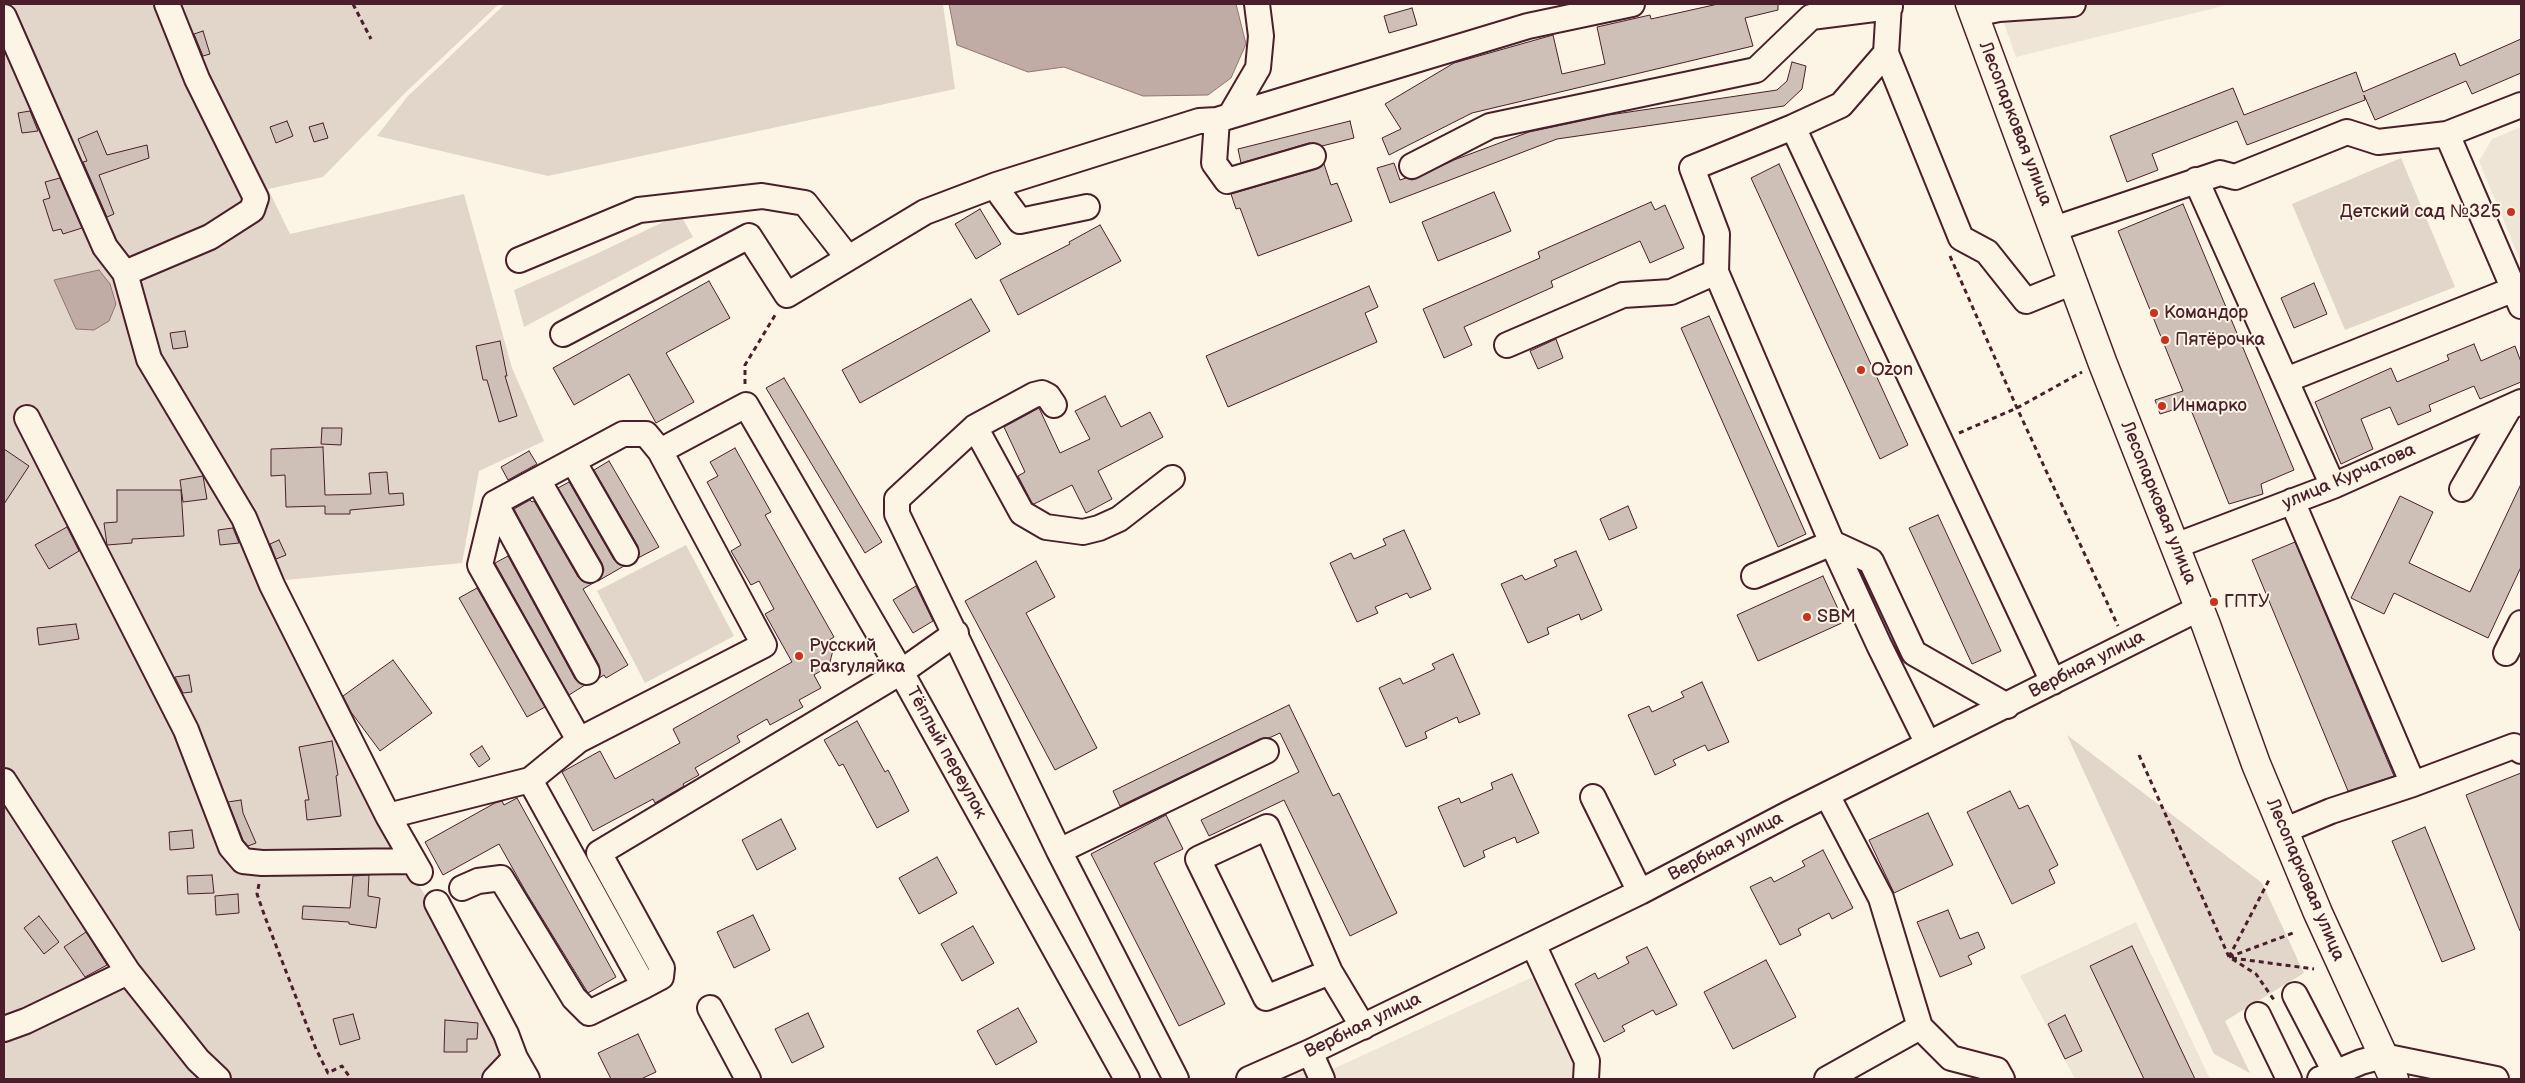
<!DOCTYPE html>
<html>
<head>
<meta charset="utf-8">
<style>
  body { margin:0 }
  #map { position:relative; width:2525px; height:1083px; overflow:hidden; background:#fcf5e5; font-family:"Balsamiq Sans",sans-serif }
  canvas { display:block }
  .frame { position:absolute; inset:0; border:5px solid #4a1f2b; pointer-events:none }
</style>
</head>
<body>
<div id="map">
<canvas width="2525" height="1083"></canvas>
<div class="frame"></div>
</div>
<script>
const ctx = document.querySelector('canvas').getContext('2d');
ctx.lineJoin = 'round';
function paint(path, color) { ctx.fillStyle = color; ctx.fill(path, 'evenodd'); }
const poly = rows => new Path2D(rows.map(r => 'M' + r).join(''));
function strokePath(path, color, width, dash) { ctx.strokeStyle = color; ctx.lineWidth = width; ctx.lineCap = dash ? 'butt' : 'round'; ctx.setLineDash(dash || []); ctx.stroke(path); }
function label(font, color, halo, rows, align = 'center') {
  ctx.font = font + ' "Balsamiq Sans",sans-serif'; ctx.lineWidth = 4; ctx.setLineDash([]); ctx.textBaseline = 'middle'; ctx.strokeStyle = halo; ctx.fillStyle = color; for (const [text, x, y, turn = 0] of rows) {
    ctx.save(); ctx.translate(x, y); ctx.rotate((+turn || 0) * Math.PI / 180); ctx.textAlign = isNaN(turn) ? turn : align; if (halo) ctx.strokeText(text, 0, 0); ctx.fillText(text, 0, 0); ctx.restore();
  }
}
const built = poly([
  [1997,4,2231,4,2016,57],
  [2521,127,2521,263,2479,161,2492,139],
  [2136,922,2210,1079,2075,1079,2020,976],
  [1535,976,1575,1065,1574,1079,1297,1079,1294,1073,1335,1068]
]);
const green = poly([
  [4,4,499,4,406,92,323,177,268,189,290,234,464,194,512,368,544,441,479,471,462,563,265,582,389,838,444,925,520,1079,4,1079],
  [505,4,943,4,955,89,548,176,377,136,407,97],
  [2401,158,2455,287,2345,330,2292,204],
  [680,214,693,237,524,327,514,290,594,255],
  [686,545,734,636,645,683,597,591],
  [2067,735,2262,883,2304,973,2225,1021,2250,1073,2214,1054]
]);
const water = poly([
  [949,4,1236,4,1246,44,1231,78,1208,95,1143,96,1064,67,1028,72,957,45,949,4],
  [99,270,110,284,116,304,109,321,94,330,76,329,54,280,99,270]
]);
const building = poly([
  [1718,4,1778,4,1778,10,1745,18,1753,46,1472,113,1389,155,1382,138,1401,129,1385,104,1454,63,1553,35,1562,74,1605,64,1597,27,1650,15,1651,19,1718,4],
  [1412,8,1417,25,1389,33,1384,16,1412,8],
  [203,31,210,54,203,56,194,34,203,31],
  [2521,39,2521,73,2472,94,2466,81,2375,120,2364,95,2365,100,2247,145,2237,121,2152,154,2158,170,2127,182,2110,136,2233,88,2244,115,2356,72,2363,92,2455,53,2460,66,2521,39],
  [1792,62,1806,66,1802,89,1784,106,1557,139,1390,203,1377,168,1394,163,1400,180,1406,178,1412,180,1454,160,1529,132,1609,115,1777,90,1787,81,1792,62],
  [30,111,38,131,22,133,18,113,30,111],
  [287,121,293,136,276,143,270,127,287,121],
  [1350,121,1354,138,1322,146,1309,143,1241,163,1238,149,1350,121],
  [323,123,328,138,314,142,309,127,323,123],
  [97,131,107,155,147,145,149,158,99,175,114,214,107,217,83,162,87,161,78,139,97,131],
  [1324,164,1331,185,1337,183,1352,221,1258,256,1240,208,1236,209,1231,194,1317,169,1324,164],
  [1779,164,1908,445,1880,459,1751,178,1779,164],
  [60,178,82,228,63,234,61,229,53,231,43,200,50,198,45,182,60,178],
  [1494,192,1511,231,1438,261,1422,222,1494,192],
  [1651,202,1655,210,1665,205,1684,248,1650,263,1640,241,1551,281,1553,287,1464,327,1472,345,1444,358,1423,309,1540,258,1538,252,1651,202],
  [2183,204,2294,470,2261,484,2263,494,2229,504,2189,405,2160,414,2155,400,2183,391,2118,231,2183,204],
  [980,209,1001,244,976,259,955,224,980,209],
  [1100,225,1121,261,1018,315,1000,280,1070,244,1069,242,1100,225],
  [709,281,730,318,666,353,694,402,656,423,629,374,574,405,553,368,709,281],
  [2314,283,2327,314,2294,328,2281,298,2314,283],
  [1369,286,1378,307,1365,313,1377,342,1228,407,1206,356,1369,286],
  [971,299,990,331,860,403,842,370,971,299],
  [1709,316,1806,534,1778,547,1681,328,1709,316],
  [185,331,188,347,173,349,170,333,185,331],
  [1556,339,1563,358,1538,369,1530,351,1556,339],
  [500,341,507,376,505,376,517,416,499,422,487,380,483,380,476,346,500,341],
  [2474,344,2481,361,2515,346,2521,362,2521,382,2480,399,2474,386,2429,405,2431,411,2398,425,2390,407,2361,419,2373,449,2341,464,2315,402,2391,368,2397,382,2449,360,2447,355,2474,344],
  [784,378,882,542,865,553,766,388,784,378],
  [1105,396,1121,427,1150,412,1163,437,1098,471,1112,499,1086,513,1072,485,1034,504,1032,503,1018,476,1025,472,1004,427,1039,408,1060,453,1090,439,1075,411,1105,396],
  [322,428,342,428,341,445,321,444,322,428],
  [323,447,325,495,371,494,369,473,387,472,389,494,403,493,404,505,350,510,350,514,325,514,325,506,286,507,285,475,271,476,271,449,323,447],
  [735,448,771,512,765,515,834,637,828,641,833,650,829,666,814,675,821,688,799,700,803,707,770,725,767,719,737,736,740,742,695,768,699,775,683,784,684,786,655,803,653,799,593,831,562,772,600,751,615,779,680,743,673,729,792,662,765,614,774,609,759,581,751,585,731,551,741,545,707,482,718,476,710,462,735,448],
  [4,449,29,466,4,504,4,449],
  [529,451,537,464,508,480,501,467,529,451],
  [609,461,659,547,638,558,638,546,594,470,609,461],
  [203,476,207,499,183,502,180,480,203,476],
  [569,482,614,560,624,566,598,581,604,570,602,563,558,488,569,482],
  [2521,484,2521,567,2488,638,2394,593,2384,614,2351,598,2400,496,2433,512,2409,563,2470,592,2521,484],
  [117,490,181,490,184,536,132,539,132,543,107,545,104,523,117,522,117,490],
  [530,500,532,502,534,501,578,577,584,582,595,582,583,589,628,665,606,678,604,675,599,678,599,665,514,509,530,500],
  [1628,506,1637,528,1609,540,1600,519,1628,506],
  [1938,515,2001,651,1972,664,1909,528,1938,515],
  [67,527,79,551,49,569,35,545,67,527],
  [233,528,239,543,220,545,218,530,233,528],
  [1404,530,1431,589,1410,598,1407,593,1375,607,1378,613,1357,622,1330,563,1351,553,1354,559,1386,545,1383,539,1404,530],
  [279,540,286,555,276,559,270,544,279,540],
  [2295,542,2394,776,2348,791,2252,560,2295,542],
  [1576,551,1602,610,1581,620,1579,614,1547,628,1549,634,1528,643,1501,584,1522,575,1525,580,1557,566,1554,560,1576,551],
  [508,556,575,679,585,685,569,695,495,563,508,556],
  [1036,561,1055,597,1026,613,1097,748,1055,770,965,601,1036,561],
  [1823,576,1844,622,1758,661,1737,615,1823,576],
  [916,586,933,621,913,633,893,600,916,586],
  [477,588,545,707,527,717,459,598,477,588],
  [76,624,79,639,39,645,37,628,76,624],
  [1453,654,1480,714,1459,723,1457,717,1425,732,1427,738,1406,747,1379,688,1400,678,1403,684,1435,669,1432,664,1453,654],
  [393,660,432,713,380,751,351,712,343,696,393,660],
  [189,675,192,692,183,693,175,677,189,675],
  [1702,682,1729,742,1708,751,1705,745,1673,760,1676,765,1655,775,1628,715,1649,706,1652,712,1684,697,1681,692,1702,682],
  [1289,705,1333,796,1339,793,1397,913,1350,936,1284,800,1209,836,1201,820,1299,772,1280,733,1269,738,1260,739,1120,806,1113,791,1289,705],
  [857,721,885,772,888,770,909,811,877,828,843,764,839,766,824,740,857,721],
  [332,741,338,775,336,776,341,816,307,820,305,800,309,800,299,747,332,741],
  [482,746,490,759,479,767,470,754,482,746],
  [2521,773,2521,931,2520,931,2466,795,2521,773],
  [1512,774,1539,833,1517,843,1515,837,1483,851,1485,857,1464,867,1438,807,1459,798,1461,803,1493,789,1491,783,1512,774],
  [2010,791,2019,809,2028,805,2058,865,2049,870,2055,883,2012,904,1967,812,2010,791],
  [517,798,616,977,588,993,526,892,499,844,443,875,425,842,495,803,502,801,504,805,517,798],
  [241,800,243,813,256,843,248,846,243,840,228,802,241,800],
  [1928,813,1953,865,1894,893,1869,840,1928,813],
  [1166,815,1183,849,1154,863,1225,1004,1179,1026,1091,854,1166,815],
  [781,819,796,849,757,870,742,840,781,819],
  [2425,827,2475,949,2442,962,2392,841,2425,827],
  [192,830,194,848,170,850,169,832,192,830],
  [1823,850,1853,908,1832,919,1829,913,1798,929,1801,935,1780,945,1750,887,1771,877,1774,882,1805,866,1802,861,1823,850],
  [937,857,957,893,919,914,899,878,937,857],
  [212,875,214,893,188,894,187,876,212,875],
  [369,875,368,896,380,898,376,928,349,924,349,922,302,919,303,906,350,908,353,876,369,875],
  [238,894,239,913,216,915,215,896,238,894],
  [1948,910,1960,939,1978,932,1985,948,1968,956,1972,964,1940,977,1917,922,1948,910],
  [753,915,770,950,734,968,717,932,753,915],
  [39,916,59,942,44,954,24,928,39,916],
  [973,926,994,963,962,981,941,944,973,926],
  [86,932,107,965,85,977,64,947,86,932],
  [2132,946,2195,1079,2144,1079,2090,966,2132,946],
  [1647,947,1677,1005,1656,1015,1653,1010,1622,1026,1625,1031,1604,1042,1575,984,1595,973,1598,979,1629,963,1626,957,1647,947],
  [1766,960,1796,1017,1733,1049,1704,992,1766,960],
  [1018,1008,1037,1042,996,1065,977,1031,1018,1008],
  [808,1013,824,1047,792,1063,775,1029,808,1013],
  [353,1014,360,1039,340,1045,333,1019,353,1014],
  [2065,1015,2082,1051,2065,1059,2048,1024,2065,1015],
  [445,1020,478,1023,477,1039,467,1039,467,1052,444,1052,445,1020],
  [638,1034,656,1072,641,1079,611,1079,598,1053,638,1034]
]);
const path = poly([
  [353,4,371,39],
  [1950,256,2017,408,2118,626],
  [745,384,745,365,777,312],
  [1959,433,2017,408,2082,372],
  [2139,755,2229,957,2256,974,2274,1000],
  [259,884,257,894,265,917,316,1049,328,1073,342,1066,351,1079],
  [2229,957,2270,878],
  [2229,957,2293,933],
  [2232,958,2314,969]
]);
const minor = poly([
  [1889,4,1886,53,1841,105,1793,127,2053,682],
  [1974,14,1999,9,2073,4],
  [4,17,105,247,125,273,149,359,244,518,272,585,388,816,420,872],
  [1886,53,1961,238,1987,252,2026,301,2073,282],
  [1230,116,1258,68,1261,36,1257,4],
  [1217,120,1214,163,1227,181,1313,156],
  [1793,127,1692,168,1717,234,1716,272,1832,543,1871,561,1914,653,2007,706],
  [2447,134,2521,306],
  [1412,166,1490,126,1756,70,1811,17,1890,7],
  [2196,180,2333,486],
  [996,185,1001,195,1020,221,1087,207],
  [2054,229,2220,173,2235,177,2347,132,2378,142,2447,134,2521,105],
  [519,260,639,210,762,196,805,203,848,258],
  [125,273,210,237,252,210,256,198,197,79,167,4],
  [563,334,749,236,787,295,925,212,996,185,1199,121,1217,120,1528,26,1632,4],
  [1507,345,1623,295,1671,292,1716,272],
  [2286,380,2512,290],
  [27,418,186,730,231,847,243,861,262,863,413,861],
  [975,427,1034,395,1042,393,1048,396,1054,405],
  [660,451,764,645,579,740,480,565,495,503,623,434,646,434,660,451,746,405,901,672,1127,1079],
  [573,461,626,553],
  [1172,478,1119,519,1099,528,1083,532,1046,527,1022,513,975,427,897,499,897,514,1059,851,1176,1079],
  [538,480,590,570],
  [2462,489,2509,408],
  [2292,501,2413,784,2514,746,2521,751],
  [495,503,587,672],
  [2175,546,2333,486,2521,402],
  [1754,576,1832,543,1879,645,1928,744],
  [2506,653,2521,623],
  [530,780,644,986],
  [4,781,128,972,198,1060,218,1079],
  [1593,797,1640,892],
  [388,816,530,780,579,740],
  [2283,831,2331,811,2413,784],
  [1059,851,1266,751],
  [462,888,478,881,501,878,574,998,589,1013,644,986,661,977,662,968,599,853,901,672,956,633],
  [437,903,506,1034,515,1058,527,1079],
  [1533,944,1587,1061,1586,1079],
  [1330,972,1266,998,1198,859,1267,827,1330,972,1363,1027],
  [2295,995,2335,1072],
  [710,1008,748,1079],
  [2258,1015,2289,1079],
  [1920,1027,1951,1058,1997,1070,2002,1079],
  [4,1029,26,1021,128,972],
  [1310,1052,1322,1079],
  [495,1079,515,1058],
  [1249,1079,1310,1052,1640,892,1788,814,2200,608],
  [1827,1079,1920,1027,1881,898,1827,795],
  [2320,1079,2361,1062,2383,1056,2496,1079]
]);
const major = poly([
  [1970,4,2103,364,2206,625,2256,764,2318,913,2394,1079]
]);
const markers = [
  [2511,212,5,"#c8321e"],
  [2154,313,5,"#c8321e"],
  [2165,340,5,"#c8321e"],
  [1861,370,5,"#c8321e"],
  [2162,406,5,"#c8321e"],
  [2214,602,5,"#c8321e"],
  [1807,617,5,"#c8321e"],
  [799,656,5,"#c8321e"]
];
const streetNames = [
  ["Лесопарковая улица",2015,124,69],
  ["улица Курчатова",2349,477,-23],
  ["Лесопарковая улица",2158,503,68],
  ["Вербная улица",2087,665,-27],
  ["Тёплый переулок",946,753,61],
  ["Вербная улица",1726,847,-28],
  ["Лесопарковая улица",2305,880,67],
  ["Вербная улица",1363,1026,-26]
];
const poiNames = [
  ["Детский сад №325",2501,212,"right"],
  ["Командор",2164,313],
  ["Пятёрочка",2175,340],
  ["Ozon",1871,370],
  ["Инмарко",2172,406],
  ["ГПТУ",2224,602],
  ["SBM",1817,617],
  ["Русский",809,646],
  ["Разгуляйка",809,667]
];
paint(built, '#eee5d7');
paint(green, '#e2d5ca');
paint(water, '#c0aca5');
strokePath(water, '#917474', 1);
paint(building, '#cfc0b7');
strokePath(building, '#4a1f2b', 1);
strokePath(minor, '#4a1f2b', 28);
strokePath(major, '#4a1f2b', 31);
strokePath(path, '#4a1f2b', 3, [5, 4]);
strokePath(minor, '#fcf5e5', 24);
strokePath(major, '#fcf5e5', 28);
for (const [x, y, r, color] of markers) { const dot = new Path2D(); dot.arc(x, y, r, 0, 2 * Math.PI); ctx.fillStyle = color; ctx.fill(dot); strokePath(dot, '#fcf5e5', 2); }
label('18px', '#4a1f2b', '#fcf5e5', streetNames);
label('18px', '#4a1f2b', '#fcf5e5', poiNames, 'left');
</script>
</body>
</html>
